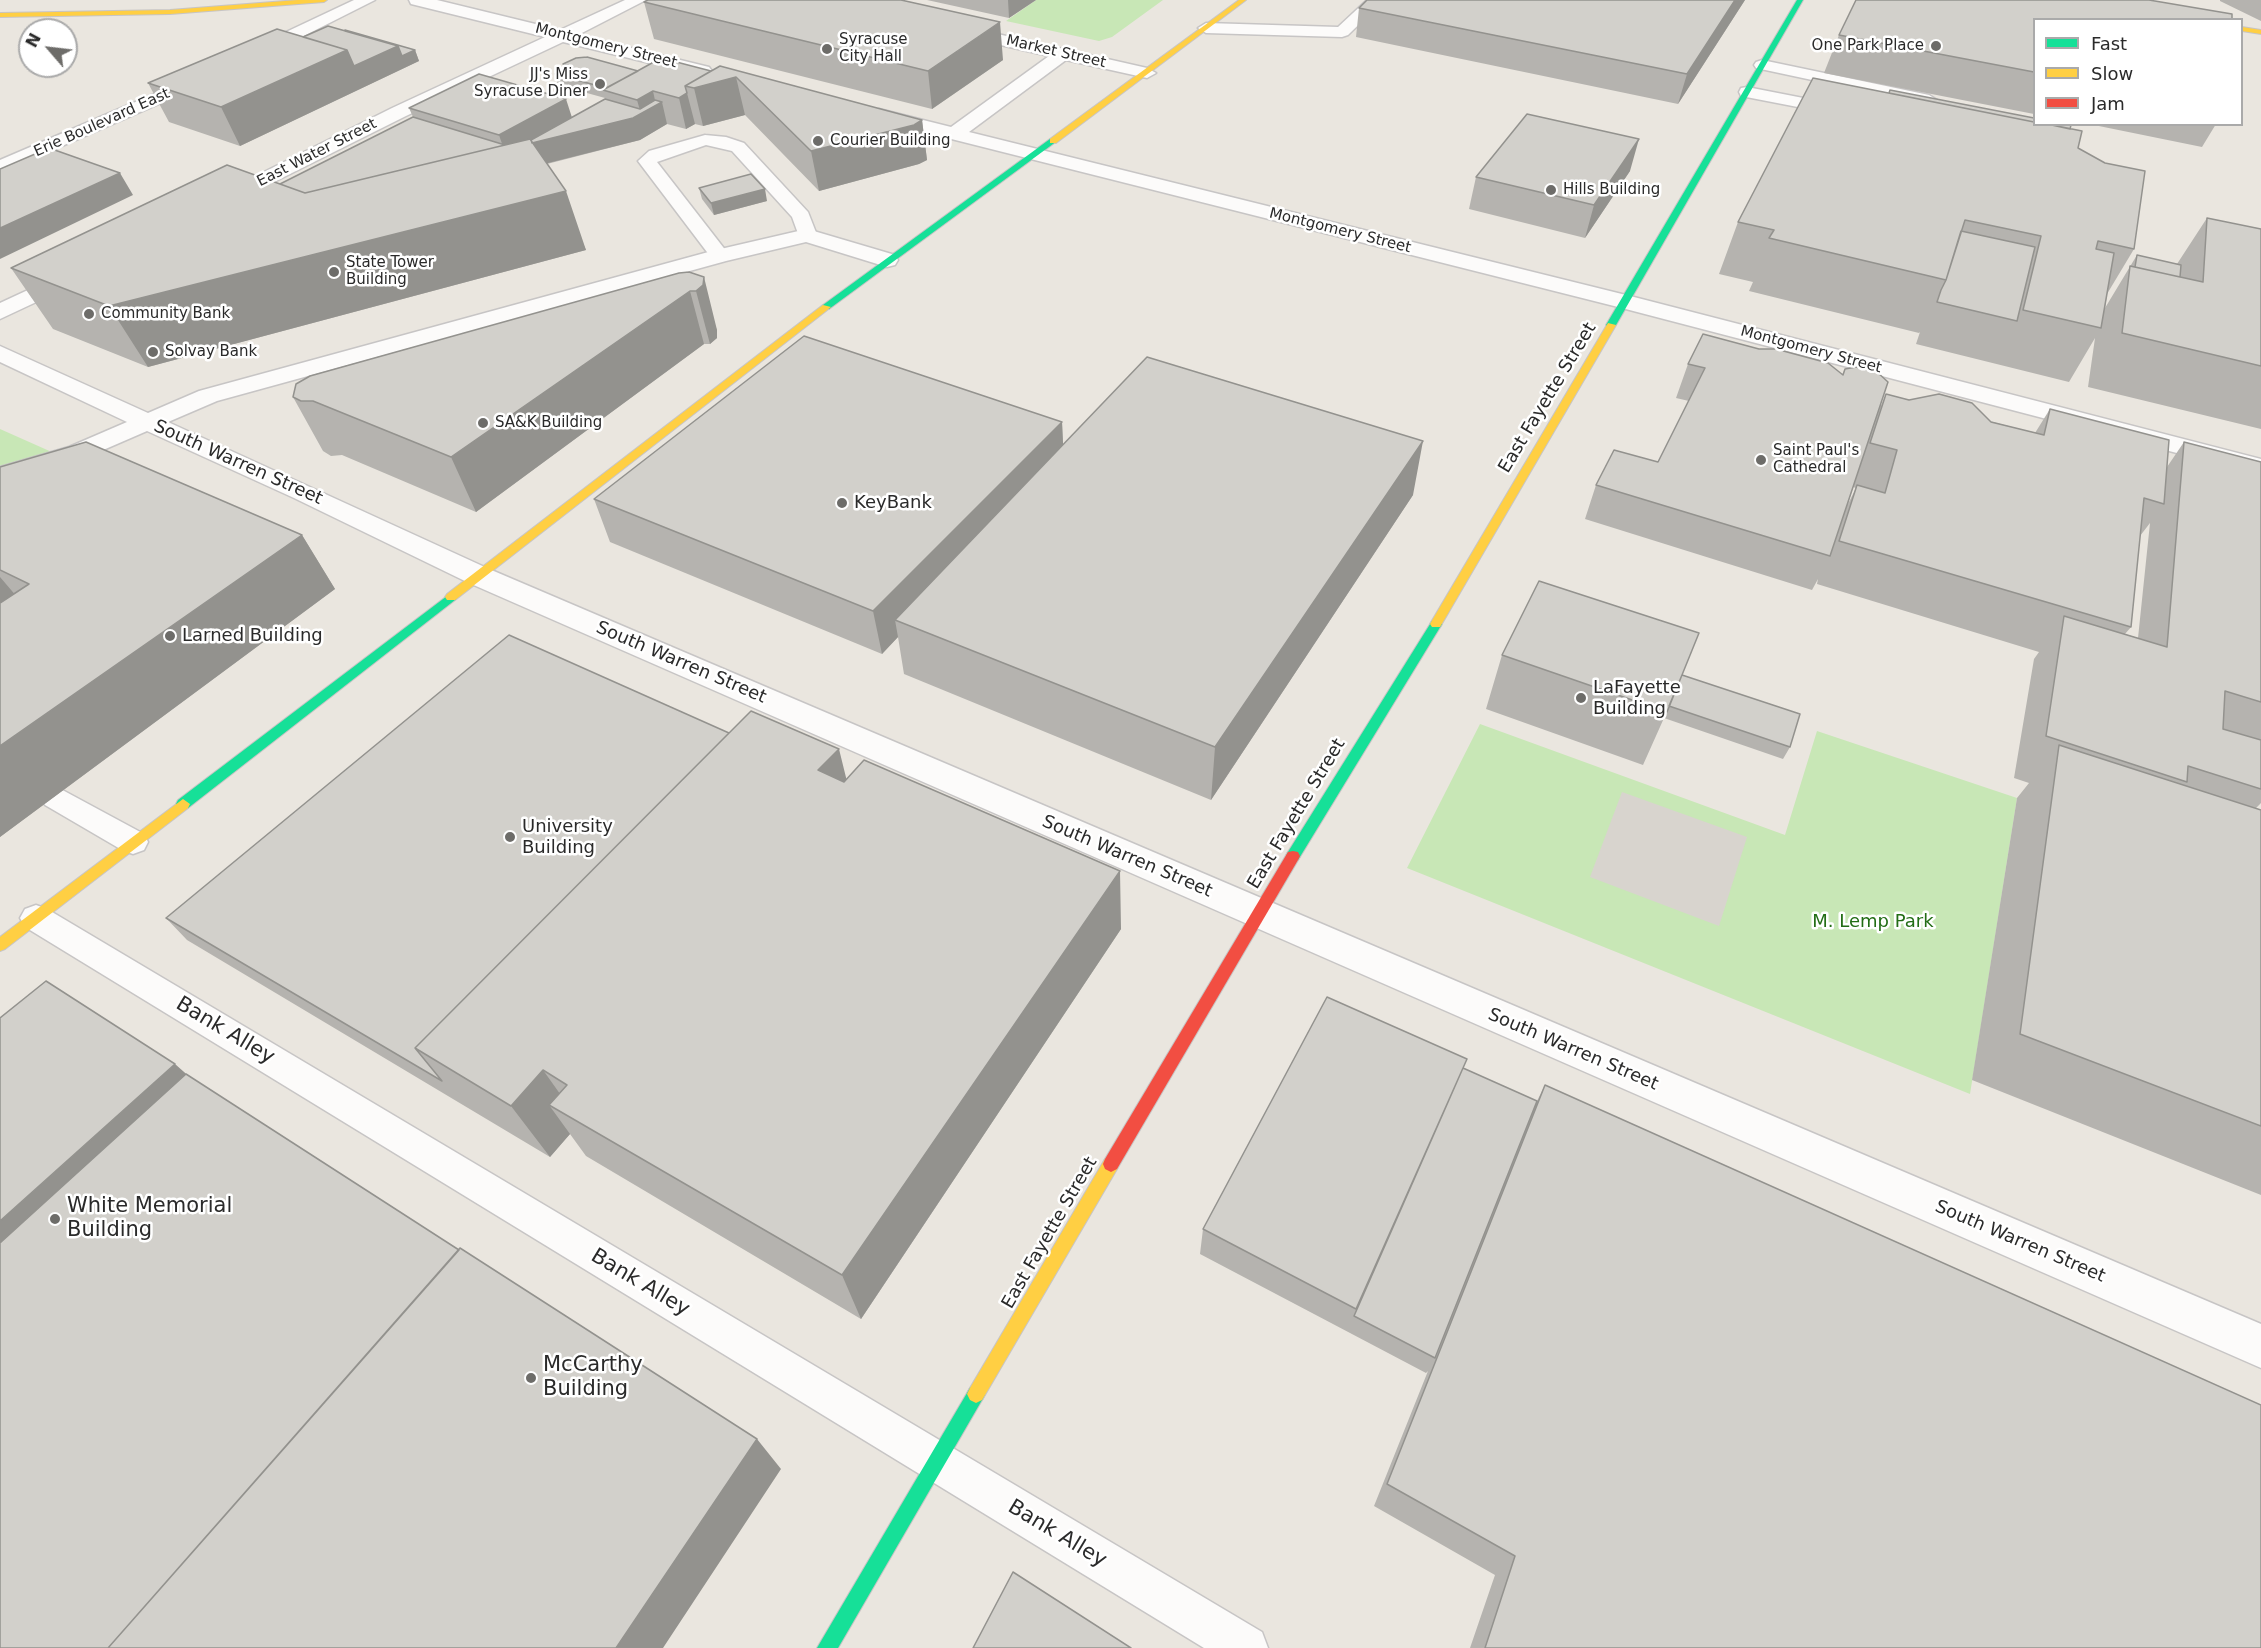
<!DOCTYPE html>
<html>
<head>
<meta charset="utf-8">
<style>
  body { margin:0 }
  #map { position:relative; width:2261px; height:1648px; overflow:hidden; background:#eae6df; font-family:"DejaVu Sans",sans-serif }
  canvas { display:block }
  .legend { position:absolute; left:2033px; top:18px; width:210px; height:108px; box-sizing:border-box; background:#fff; border:2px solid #aaa; margin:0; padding:8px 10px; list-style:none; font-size:18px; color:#2a2a2a }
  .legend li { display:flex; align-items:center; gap:12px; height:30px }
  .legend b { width:30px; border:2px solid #aaa }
  .north { position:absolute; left:18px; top:18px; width:60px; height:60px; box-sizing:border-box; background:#fff; border:2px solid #aaa; border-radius:50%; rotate:298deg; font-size:16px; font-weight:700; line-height:24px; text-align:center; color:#2a2a2a }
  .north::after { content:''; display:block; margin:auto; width:21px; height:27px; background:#6d6c69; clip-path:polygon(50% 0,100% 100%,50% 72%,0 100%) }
</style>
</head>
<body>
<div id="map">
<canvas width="2261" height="1648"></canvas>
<ul class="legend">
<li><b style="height:8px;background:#16e098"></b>Fast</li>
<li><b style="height:8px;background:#ffcf43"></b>Slow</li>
<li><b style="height:8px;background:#f24e42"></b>Jam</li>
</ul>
<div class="north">N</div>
</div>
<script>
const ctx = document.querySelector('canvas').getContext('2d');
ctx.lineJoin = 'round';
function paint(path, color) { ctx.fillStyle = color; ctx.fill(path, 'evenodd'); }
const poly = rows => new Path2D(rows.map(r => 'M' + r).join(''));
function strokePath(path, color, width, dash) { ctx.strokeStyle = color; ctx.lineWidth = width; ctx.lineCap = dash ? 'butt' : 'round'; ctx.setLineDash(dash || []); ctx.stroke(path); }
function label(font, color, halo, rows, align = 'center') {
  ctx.font = font + ' "DejaVu Sans",sans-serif'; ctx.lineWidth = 5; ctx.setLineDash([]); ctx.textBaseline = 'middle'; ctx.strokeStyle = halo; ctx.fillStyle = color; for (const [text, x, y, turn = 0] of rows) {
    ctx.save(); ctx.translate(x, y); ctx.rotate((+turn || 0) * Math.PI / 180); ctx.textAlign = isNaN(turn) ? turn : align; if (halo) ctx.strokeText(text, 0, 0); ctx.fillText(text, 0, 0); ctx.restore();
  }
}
const green = poly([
  [1036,0,1163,0,1112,37,1099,41,1006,21],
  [0,429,63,457,0,475],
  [1480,724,1785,835,1817,731,2017,798,1970,1094,1407,868]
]);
const plaza = poly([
  [1622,792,1747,837,1719,926,1590,877]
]);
const lane = poly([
  [1367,0,1384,0,1348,35,1342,37,1206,33,1198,28,1206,23,1338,27,1367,0],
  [1762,60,1929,95,1937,100,1929,105,1756,68,1754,65,1756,62,1762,60],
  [1747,87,1839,105,1848,110,1839,115,1741,96,1739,92,1741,88,1747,87],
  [705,135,726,137,744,143,808,212,817,235,814,239,800,239,792,217,732,151,706,145,657,162,730,256,727,260,720,262,713,260,638,161,649,151,705,135],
  [55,786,144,834,148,842,144,850,133,854,122,850,45,805,40,797,45,789,55,786],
  [36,905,47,909,1262,1632,1268,1648,1204,1648,25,927,20,918,25,909,36,905]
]);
const street = poly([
  [354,0,375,0,262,57,250,57,247,53,250,49,354,0],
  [409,0,437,0,560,30,625,0,646,0,578,35,709,67,712,71,703,76,563,42,406,116,234,202,220,202,217,198,220,194,392,108,545,37,411,4,409,0],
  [958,25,1147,68,1156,73,1147,78,1066,60,969,132,1634,297,2261,459,2261,475,1618,307,872,119,870,115,879,109,951,127,1049,56,952,34,949,30,952,26,958,25],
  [196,76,202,77,205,81,202,85,0,173,0,160,196,76],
  [807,229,895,255,898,260,895,265,887,267,806,242,726,261,217,401,168,422,489,569,2261,1324,2261,1368,469,583,294,498,147,431,87,457,0,483,0,467,69,447,127,422,0,362,0,346,148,413,199,391,712,251,807,229],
  [71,270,79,272,82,277,79,282,0,319,0,303,71,270]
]);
const fast = poly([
  [1797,0,1803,0,1616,325,1608,327,1606,325,1797,0],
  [1050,139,1057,141,829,309,823,309,823,305,1050,139],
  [451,593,455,594,457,597,455,600,188,808,178,808,176,804,178,800,451,593],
  [1436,620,1442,624,1298,860,1288,860,1286,856,1288,852,1432,621,1436,620],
  [976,1385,982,1388,985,1394,982,1400,838,1648,817,1648,970,1388,976,1385]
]);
const slow = poly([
  [298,0,327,0,324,2,170,14,0,17,0,13,170,10,298,0],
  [1239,0,1246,0,1056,143,1050,143,1050,139,1239,0],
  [2242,27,2261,30,2261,34,2242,31,2242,27],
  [823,305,831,307,455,600,447,600,445,597,447,594,823,305],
  [1608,323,1616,325,1440,627,1432,627,1430,624,1608,323],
  [183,799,190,804,188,808,5,949,0,951,0,937,183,799],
  [1111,1156,1117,1159,1119,1164,1117,1169,982,1400,976,1403,970,1400,967,1394,970,1388,1105,1159,1111,1156]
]);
const jam = poly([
  [1293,851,1298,852,1300,856,1298,860,1117,1169,1111,1172,1105,1169,1103,1164,1105,1159,1288,852,1293,851]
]);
const wall = poly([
  [927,0,1036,0,1009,18],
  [1745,0,1678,104,1356,37,1359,8],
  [2220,0,2261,0,2261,21,2220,1],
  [644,2,1003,60,932,109,654,39],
  [2034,20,2034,114,1824,73,1839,35],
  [303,37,415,50,419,61,240,146,169,122,148,83],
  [563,64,638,71,712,71,922,120,927,160,919,164,819,191,745,115,703,126,695,124,686,129,667,124,640,140,547,164,586,250,148,367,53,329,11,268,280,184,413,117,409,108,572,118,605,99,605,98,558,85,555,74,565,69],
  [2089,124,2216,124,2202,147],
  [2070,129,2078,148,2134,249,2107,294,2105,308,2137,255,2177,264,2207,218,2261,229,2261,429,2088,387,2095,338,2069,382,1916,344,1920,332,1919,333,1749,291,1753,282,1719,274,1738,222],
  [1630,171,1585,238,1469,209,1476,177],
  [699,188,767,201,714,215,702,199],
  [689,272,717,330,717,338,710,344,704,344,476,512,342,455,331,456,323,451,293,397],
  [1688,364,1842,375,1845,369,1881,406,1886,394,2035,433,2050,409,2167,467,2184,442,2261,462,2261,803,2256,808,2261,810,2261,1195,1972,1080,2017,798,2029,783,2014,778,2034,659,2039,652,1817,584,1818,579,1812,590,1585,519,1596,485,1658,462,1689,401,1676,398],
  [1853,487,1856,488,1848,504],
  [2150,523,2138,638,2125,634,2131,627,2140,536],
  [1062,422,1063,445,1413,495,1211,800,904,674,898,637,882,654,610,542,594,499],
  [0,467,302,535,335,589,0,837],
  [1502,655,1682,675,1790,747,1783,759,1664,718,1643,765,1486,709],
  [729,733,847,779,1121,929,861,1319,586,1156,570,1134,550,1157,187,940,166,918],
  [1463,1068,1537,1101,1545,1085,2261,1648,1470,1648,1495,1575,1374,1506,1428,1371,1426,1373,1200,1254,1203,1229]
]);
const shadedWall = poly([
  [1008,0,1036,0,1009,18],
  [1735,0,1745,0,1678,104,1687,74],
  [1000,22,1003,60,932,109,928,71],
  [398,46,415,50,419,61,240,146,221,107,347,50],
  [736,77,745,115,703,126,694,88],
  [653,91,656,105,662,102,667,124,640,140,528,168,510,167,499,135,566,99,576,130,641,114,637,100],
  [687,93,695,124,686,129,679,98],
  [922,120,927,160,919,164,819,191,811,151],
  [1639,139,1630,171,1585,238,1594,205],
  [120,173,133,195,0,259,0,228],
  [765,189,767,201,714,215,711,203],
  [566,191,586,250,148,367,109,306],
  [704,277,717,330,717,338,710,344,696,291],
  [690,291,704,344,476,512,451,457],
  [1062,422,1064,464,895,620,898,637,882,654,873,611],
  [1423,441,1413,495,1211,800,1215,747],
  [302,535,335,589,0,837,0,746],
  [0,577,35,618,0,652],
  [839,749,854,810,818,770],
  [1120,871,1121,929,861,1319,842,1275],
  [175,1064,227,1110,0,1323,0,1221],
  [543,1070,580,1122,549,1105,570,1134,550,1157,511,1106],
  [757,1439,781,1469,663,1648,616,1648]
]);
const building = poly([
  [648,0,901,0,1000,22,928,71,644,2,648,0],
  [1367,0,1735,0,1687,74,1359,8,1367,0],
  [1856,0,2149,0,2232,14,2232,20,2034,20,2034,72,1839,35,1856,0],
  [328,26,398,46,354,66,347,50,303,37,328,26],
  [277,29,347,50,221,107,148,83,277,29],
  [345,31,345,30,415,50,402,56,398,46,345,31],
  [587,57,638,71,606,88,555,74,570,66,563,64,576,58,587,57],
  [661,58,711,71,685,86,687,93,679,98,653,91,637,100,603,90,661,58],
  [720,66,922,120,914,125,811,151,736,77,694,88,685,86,720,66],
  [479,74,566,99,499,135,409,108,479,74],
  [1813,78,2034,122,2034,124,2047,124,2082,131,2078,148,2105,163,2145,171,2134,249,2098,241,2096,249,2114,253,2101,328,2023,310,2041,236,1965,220,1946,280,1769,238,1774,230,1738,222,1813,78],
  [1890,90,2034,118,2034,122,1889,93,1890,90],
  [605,99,640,109,655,100,662,102,633,118,532,143,531,140,605,99],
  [1527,114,1639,139,1594,205,1476,177,1527,114],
  [413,117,505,145,305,193,280,184,413,117],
  [2047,124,2067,124,2071,125,2070,129,2047,124],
  [530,139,566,191,109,306,11,268,227,165,305,193,530,139],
  [49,148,120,173,0,228,0,169,49,148],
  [751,174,765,189,711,203,699,188,751,174],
  [2207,218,2261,229,2261,366,2122,333,2130,266,2203,282,2207,218],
  [1961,231,2035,247,2017,321,1937,302,1941,290,1946,280,1961,231],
  [2137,255,2181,265,2180,277,2135,267,2137,255],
  [689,272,704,277,703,285,696,291,690,291,451,457,313,401,301,401,293,397,296,384,310,376,679,273,689,272],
  [1703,334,1759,349,1776,349,1828,363,1843,375,1845,369,1856,367,1877,372,1888,382,1830,556,1596,485,1614,450,1658,462,1705,368,1688,364,1703,334],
  [804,336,1062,422,873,611,594,499,804,336],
  [1147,357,1423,441,1215,747,895,620,1147,357],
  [1886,394,1909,400,1939,394,1972,403,1991,422,2044,435,2050,409,2169,440,2164,504,2144,498,2131,627,1839,541,1857,485,1885,493,1897,450,1870,443,1886,394],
  [86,442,302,535,0,746,0,603,29,584,0,570,0,467,86,442],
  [2184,442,2261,462,2261,702,2225,691,2223,729,2261,740,2261,789,2188,766,2187,782,2046,736,2064,616,2167,647,2184,442],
  [1539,581,1699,633,1667,712,1502,655,1539,581],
  [509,635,729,733,415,1048,442,1081,166,918,509,635],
  [1682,675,1800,714,1790,747,1669,706,1682,675],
  [751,711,839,749,818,770,844,782,864,760,1120,871,842,1275,549,1105,567,1085,543,1070,511,1106,415,1048,751,711],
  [2059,745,2261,810,2261,1126,2020,1034,2059,745],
  [46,981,175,1064,0,1221,0,1018,46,981],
  [1327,997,1467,1059,1356,1309,1203,1229,1327,997],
  [1463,1068,1537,1101,1435,1358,1354,1316,1463,1068],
  [186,1074,459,1250,108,1648,0,1648,0,1243,186,1074],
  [1545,1085,2261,1405,2261,1648,1485,1648,1515,1556,1387,1484,1545,1085],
  [460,1248,757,1439,616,1648,108,1648,460,1248],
  [1013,1572,1131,1648,973,1648,1013,1572]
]);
const markers = [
  [1936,46,6,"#6d6c69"],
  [827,49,6,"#6d6c69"],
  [600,84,6,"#6d6c69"],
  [818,141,6,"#6d6c69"],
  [1551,190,6,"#6d6c69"],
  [334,272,6,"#6d6c69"],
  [89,314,6,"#6d6c69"],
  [153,352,6,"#6d6c69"],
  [483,423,6,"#6d6c69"],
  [1761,460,6,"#6d6c69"],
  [842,503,6,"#6d6c69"],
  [170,636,6,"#6d6c69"],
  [1581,698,6,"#6d6c69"],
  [510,837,6,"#6d6c69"],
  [55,1219,6,"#6d6c69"],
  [531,1378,6,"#6d6c69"]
];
const farPoinames = [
  ["Syracuse",839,40],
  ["City Hall",839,57],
  ["One Park Place",1924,46,"right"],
  ["JJ's Miss",588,75,"right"],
  ["Syracuse Diner",588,92,"right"],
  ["Courier Building",830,141],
  ["Hills Building",1563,190],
  ["State Tower",346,263],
  ["Building",346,280],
  ["Community Bank",101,314],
  ["Solvay Bank",165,352],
  ["SA&K Building",495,423],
  ["Saint Paul's",1773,451],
  ["Cathedral",1773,468]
];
const farStreetnames = [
  ["Montgomery Street",606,46,14],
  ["Market Street",1056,52,13],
  ["Erie Boulevard East",102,123,-24],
  ["East Water Street",317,153,-27],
  ["Montgomery Street",1340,231,14],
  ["Montgomery Street",1811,350,15]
];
const streetNames = [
  ["East Fayette Street",1548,398,-59],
  ["South Warren Street",238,463,24],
  ["South Warren Street",681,663,23],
  ["East Fayette Street",1297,814,-59],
  ["South Warren Street",1127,857,23],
  ["South Warren Street",1573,1050,23],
  ["East Fayette Street",1050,1233,-60],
  ["South Warren Street",2020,1242,23]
];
const poiNames = [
  ["KeyBank",854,503],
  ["Larned Building",182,636],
  ["LaFayette",1593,688],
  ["Building",1593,709],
  ["University",522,827],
  ["Building",522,848]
];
const parkNames = [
  ["M. Lemp Park",1873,922]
];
const nearStreetnames = [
  ["Bank Alley",225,1031,31],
  ["Bank Alley",640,1283,31],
  ["Bank Alley",1057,1534,31]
];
const nearPoinames = [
  ["White Memorial",67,1207],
  ["Building",67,1231],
  ["McCarthy",543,1366],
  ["Building",543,1390]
];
paint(green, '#c8e7b6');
paint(plaza, '#d8d4ce');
strokePath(lane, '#c7c5c5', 3);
strokePath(street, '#c7c5c5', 3);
strokePath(fast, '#c7c5c5', 2);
strokePath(slow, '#c7c5c5', 2);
strokePath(jam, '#c7c5c5', 2);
paint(lane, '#fcfbfa');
paint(street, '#fcfbfa');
paint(fast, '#16e098');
paint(slow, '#ffcf43');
paint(jam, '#f24e42');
paint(wall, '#b5b3af');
paint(shadedWall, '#93928e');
paint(building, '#d2d0cb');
strokePath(building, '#93928e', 1.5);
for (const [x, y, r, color] of markers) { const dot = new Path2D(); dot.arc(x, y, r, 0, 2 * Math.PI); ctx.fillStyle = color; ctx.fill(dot); strokePath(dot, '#fff', 2); }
label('15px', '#2a2a2a', '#fff', farPoinames, 'left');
label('15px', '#2a2a2a', '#fff', farStreetnames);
label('18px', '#2a2a2a', '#fff', streetNames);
label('18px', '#2a2a2a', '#fff', poiNames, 'left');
label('18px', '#226d15', '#fff', parkNames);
label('21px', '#2a2a2a', '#fff', nearStreetnames);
label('21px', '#2a2a2a', '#fff', nearPoinames, 'left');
</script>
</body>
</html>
